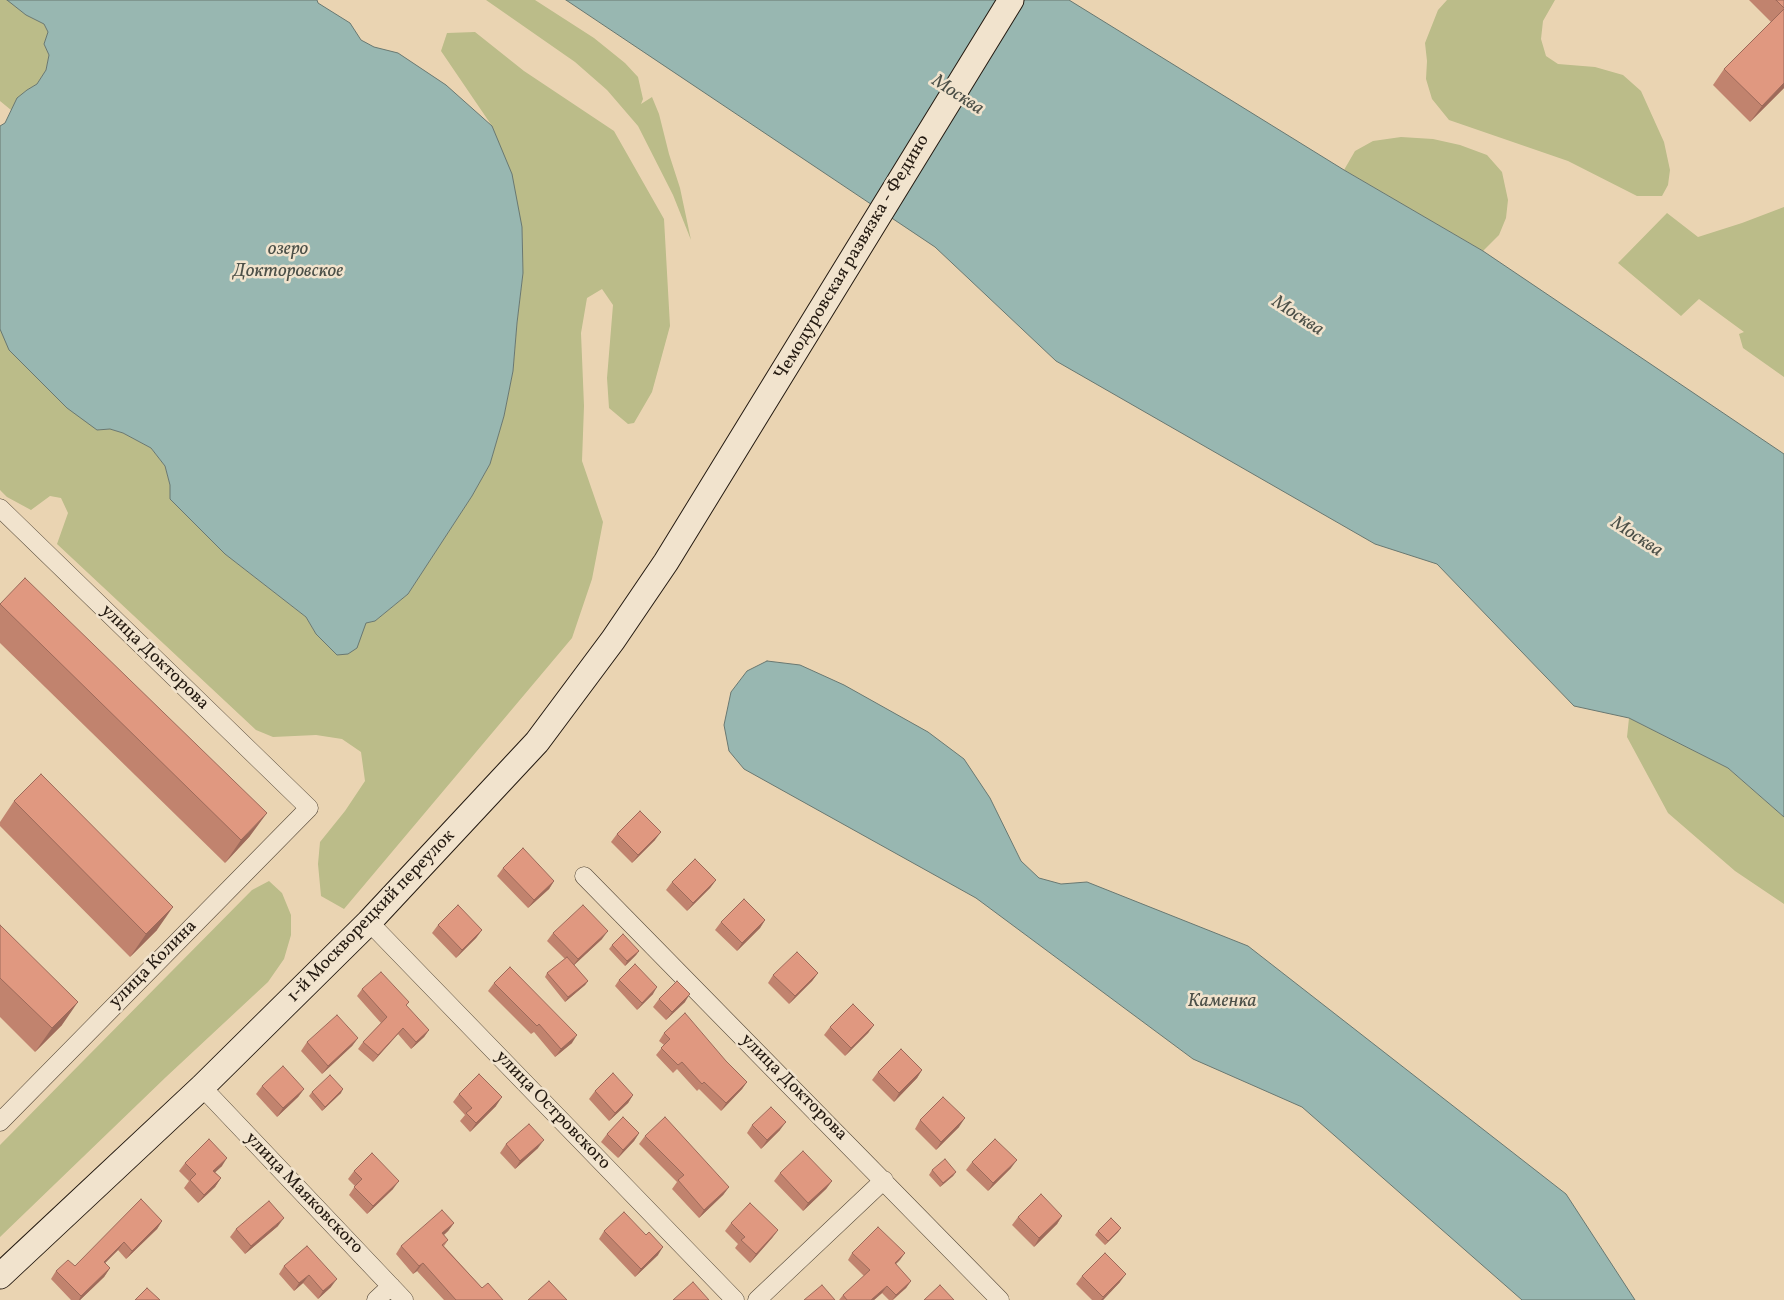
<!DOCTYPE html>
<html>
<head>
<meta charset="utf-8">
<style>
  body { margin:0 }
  canvas { display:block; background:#ead4b2 }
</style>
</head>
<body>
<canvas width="1784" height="1300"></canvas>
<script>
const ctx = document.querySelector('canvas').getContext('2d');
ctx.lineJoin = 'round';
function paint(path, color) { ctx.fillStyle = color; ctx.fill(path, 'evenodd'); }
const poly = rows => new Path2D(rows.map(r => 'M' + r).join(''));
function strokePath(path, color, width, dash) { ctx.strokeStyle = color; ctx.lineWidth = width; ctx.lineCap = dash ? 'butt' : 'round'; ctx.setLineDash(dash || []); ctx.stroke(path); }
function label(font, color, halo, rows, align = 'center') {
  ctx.font = font + ' Vollkorn,serif'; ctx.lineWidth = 5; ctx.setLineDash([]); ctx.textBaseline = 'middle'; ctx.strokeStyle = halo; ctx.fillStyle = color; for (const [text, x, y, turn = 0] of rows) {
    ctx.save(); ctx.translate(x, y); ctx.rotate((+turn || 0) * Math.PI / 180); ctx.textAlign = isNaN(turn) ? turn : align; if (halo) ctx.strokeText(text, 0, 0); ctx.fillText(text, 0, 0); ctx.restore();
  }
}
const green = poly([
  [0,0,8,0,26,15,44,24,48,32,44,44,49,55,46,70,37,84,27,90,18,98,11,110,0,101],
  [486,0,535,0,594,38,625,63,638,77,643,99,641,104,652,97,659,114,669,154,680,188,691,240,673,195,638,126,607,90,575,62],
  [1447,0,1555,0,1543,21,1541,39,1546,56,1558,64,1595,67,1623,75,1641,91,1664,142,1670,170,1668,185,1662,196,1637,196,1568,161,1449,120,1432,99,1426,79,1427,61,1425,43,1438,10],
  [475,32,524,71,614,131,664,219,670,326,652,392,634,423,628,424,609,408,607,378,613,305,602,289,587,298,581,333,584,406,582,461,603,522,592,579,572,638,344,909,321,896,318,864,320,842,345,811,365,781,361,752,342,739,316,735,273,737,256,730,57,544,68,513,61,498,50,496,31,510,7,497,0,490,0,329,97,430,110,429,123,433,151,448,165,466,170,485,170,499,225,554,306,617,316,634,375,621,408,594,472,496,490,464,504,416,513,371,517,323,523,273,522,227,492,126,441,51,447,33],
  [1401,137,1433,139,1460,145,1487,155,1502,172,1508,200,1506,218,1499,235,1483,251,1344,170,1355,151,1373,141],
  [1784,207,1784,377,1743,348,1739,334,1744,332,1699,299,1681,316,1618,263,1667,213,1698,237,1742,223],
  [1629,718,1728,768,1784,817,1784,904,1735,871,1668,813,1627,737],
  [269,881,282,893,291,915,291,935,284,959,268,982,166,1077,0,1237,0,1145,252,890]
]);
const water = poly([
  [7,0,317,0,318,3,350,23,361,40,374,47,398,53,446,85,492,126,512,174,522,227,523,273,517,323,513,371,504,416,490,464,472,496,408,594,375,621,366,623,357,648,348,654,337,655,316,634,306,617,225,554,170,499,170,485,165,466,151,448,123,433,110,429,97,430,67,408,9,350,0,329,0,126,5,123,17,98,27,90,37,84,46,70,49,55,44,44,48,32,44,24,26,15,7,0],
  [566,0,1069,0,1344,170,1483,251,1784,454,1784,817,1728,768,1629,718,1574,706,1437,564,1375,544,1056,361,935,247,566,0],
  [767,661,800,665,844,685,928,732,964,759,990,798,1021,861,1039,878,1061,884,1087,882,1248,946,1566,1194,1635,1300,1522,1300,1302,1107,1193,1059,976,898,744,769,729,751,724,725,731,692,747,671,767,661]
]);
const street = poly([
  [0,508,309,808,0,1122],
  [584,876,1000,1300],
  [369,922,735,1300],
  [202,1087,404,1300],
  [376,1300,391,1286],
  [757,1300,884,1180]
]);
const secondary = poly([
  [0,1276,202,1087,369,922,537,742,613,640,666,562,1011,0]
]);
const wall = poly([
  [1749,0,1784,0,1784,88,1750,122,1713,85,1724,69,1771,22],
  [0,603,250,836,225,863,0,643],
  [14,801,157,930,130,957,0,826,0,822],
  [617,834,655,840,632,863,611,842],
  [503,868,554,881,549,889,528,908,497,876],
  [716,880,710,888,687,911,666,890,672,882],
  [765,920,760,928,737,951,715,930,721,922],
  [0,925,62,1025,35,1052,0,1017],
  [438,925,482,930,476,938,456,958,432,933],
  [553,933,602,939,574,965,588,981,585,985,565,1002,545,977,547,973,565,959,547,941],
  [612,945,639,951,636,955,625,966,609,949],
  [818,973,812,981,789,1004,768,983,773,975],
  [619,980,653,994,637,1010,615,986],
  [494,983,572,1043,555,1057,534,1032,531,1034,488,991],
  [362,989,409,1002,406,1006,429,1030,424,1037,411,1049,398,1034,373,1062,358,1049,363,1042,381,1023,357,996],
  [659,999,685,1002,666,1020,653,1007],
  [874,1025,868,1033,845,1056,824,1035,830,1027],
  [664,1033,726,1061,747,1082,742,1089,721,1111,699,1089,697,1091,677,1069,673,1073,656,1055,664,1045,659,1041],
  [358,1038,352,1046,322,1074,301,1051,307,1042],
  [922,1070,917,1078,894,1102,872,1080,878,1072],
  [262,1086,304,1089,298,1097,277,1117,256,1094],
  [595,1091,633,1095,628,1103,609,1121,589,1099],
  [312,1092,341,1093,322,1111,309,1096],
  [459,1094,496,1106,470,1132,460,1121,465,1115,453,1102],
  [920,1120,959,1127,936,1150,915,1129],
  [752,1125,780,1130,761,1149,747,1133],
  [639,1133,634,1141,618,1158,601,1142,607,1134],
  [645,1136,729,1187,723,1195,699,1218,672,1189,677,1182,639,1144],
  [506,1144,538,1148,515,1169,500,1153],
  [972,1162,1011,1168,988,1191,966,1170],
  [185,1163,222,1166,215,1172,221,1178,215,1187,198,1203,184,1188,189,1181,179,1171],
  [932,1170,956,1172,953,1176,940,1187,929,1175],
  [354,1171,393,1189,367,1214,349,1195,355,1186,348,1179],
  [780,1173,832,1181,826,1189,803,1211,774,1181],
  [1062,1216,1057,1224,1034,1247,1012,1225,1018,1217],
  [162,1221,157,1229,126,1259,118,1250,105,1263,110,1268,104,1277,80,1300,71,1300,51,1279,56,1271,75,1266],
  [454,1223,448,1231,444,1235,448,1240,444,1246,482,1288,503,1300,444,1300,417,1271,413,1274,396,1254,401,1246],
  [731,1223,778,1230,772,1238,750,1263,735,1248,738,1244,725,1231],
  [278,1226,245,1254,230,1237,236,1229],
  [1121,1228,1118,1232,1105,1245,1095,1235,1098,1231],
  [604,1231,646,1235,658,1255,635,1277,599,1239],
  [307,1246,331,1287,318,1299,303,1283,294,1291,279,1274,284,1266],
  [852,1253,905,1253,895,1264,911,1281,906,1288,893,1300,889,1300,882,1293,874,1300,839,1300,843,1295,864,1276,848,1260],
  [1082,1276,1120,1282,1103,1300,1092,1300,1076,1284]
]);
const shadedWall = poly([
  [1784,83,1784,88,1750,122,1762,106],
  [267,813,250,836,225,863,241,840],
  [661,832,655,840,632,863,638,855],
  [716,880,710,888,687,911,693,903],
  [554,881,549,889,528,908,534,900],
  [173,907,157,930,130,957,146,934],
  [765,920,760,928,737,951,742,943],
  [482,930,476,938,456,958,462,950],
  [608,931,602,939,572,967,578,959],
  [639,951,636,955,625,966,627,961],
  [818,973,812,981,789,1004,795,996],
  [588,981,585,985,565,1002,568,997],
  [657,987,653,994,637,1010,642,1003],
  [690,994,685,1002,666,1020,672,1012],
  [78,1002,62,1025,35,1052,52,1028],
  [874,1025,868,1033,845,1056,851,1048],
  [403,1028,398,1034,373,1062,378,1055],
  [429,1030,424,1037,411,1049,416,1042],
  [577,1035,572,1043,555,1057,561,1049],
  [358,1038,352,1046,322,1074,328,1066],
  [922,1070,917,1078,894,1102,899,1093],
  [747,1082,742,1089,721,1111,726,1103],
  [304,1089,298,1097,277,1117,283,1108],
  [343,1089,341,1093,322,1111,325,1107],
  [633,1095,628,1103,609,1121,615,1113],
  [502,1097,496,1106,470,1132,476,1123],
  [965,1118,959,1127,936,1150,941,1142],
  [786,1122,780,1130,761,1149,767,1140],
  [639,1133,634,1141,618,1158,623,1150],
  [544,1140,538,1148,515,1169,520,1161],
  [227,1158,222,1166,208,1179,213,1171],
  [1017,1160,1011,1168,988,1191,993,1183],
  [956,1172,953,1176,940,1187,943,1183],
  [221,1178,215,1187,198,1203,204,1195],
  [399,1181,393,1189,367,1214,373,1206],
  [832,1181,826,1189,803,1211,808,1203],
  [729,1187,723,1195,699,1218,704,1210],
  [1062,1216,1057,1224,1034,1247,1039,1238],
  [284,1218,278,1226,245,1254,251,1246],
  [162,1221,157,1229,126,1259,132,1251],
  [454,1223,448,1231,437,1241,442,1233],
  [1121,1228,1118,1232,1105,1245,1108,1241],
  [778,1230,772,1238,750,1263,756,1254],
  [124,1242,118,1250,98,1270,104,1262],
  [663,1247,658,1255,635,1277,641,1269],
  [905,1253,900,1260,890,1270,895,1263],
  [423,1263,417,1271,413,1274,419,1266],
  [110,1268,104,1277,80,1300,79,1300,81,1296],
  [1126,1274,1120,1282,1103,1300,1101,1300],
  [309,1275,303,1283,294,1291,299,1283],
  [337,1279,331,1287,318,1299,323,1291],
  [911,1281,906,1288,892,1300,896,1295],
  [887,1286,882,1293,874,1300,871,1300]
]);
const building = poly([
  [1776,0,1784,0,1784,8,1776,0],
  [1784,9,1784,83,1762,106,1724,69,1784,9],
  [25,578,267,813,241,840,0,604,25,578],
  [41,774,173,907,146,934,14,801,41,774],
  [640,811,661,832,638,855,617,834,640,811],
  [523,848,554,881,534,900,503,868,523,848],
  [695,859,716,880,693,903,672,882,695,859],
  [744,899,765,920,742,943,721,922,744,899],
  [458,905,482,930,462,950,438,925,458,905],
  [583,905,608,931,578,959,553,933,583,905],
  [0,925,78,1002,52,1028,0,978,0,925],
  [623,934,639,951,627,961,612,945,623,934],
  [797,952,818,973,795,996,773,975,797,952],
  [567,957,588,981,568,997,547,973,567,957],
  [635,964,657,987,642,1003,619,980,635,964],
  [510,967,577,1035,561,1049,539,1024,537,1026,494,983,510,967],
  [381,972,409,1002,406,1005,429,1030,416,1042,403,1028,378,1055,363,1042,387,1017,362,989,381,972],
  [677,981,690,994,672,1012,659,999,677,981],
  [853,1004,874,1025,851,1048,830,1027,853,1004],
  [685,1013,726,1061,747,1082,726,1103,704,1082,702,1084,682,1062,678,1065,661,1048,670,1039,664,1033,685,1013],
  [337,1015,358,1038,328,1066,307,1042,337,1015],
  [901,1049,922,1070,899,1093,878,1072,901,1049],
  [283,1066,304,1089,283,1108,262,1086,283,1066],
  [613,1073,633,1095,615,1113,595,1091,613,1073],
  [479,1074,502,1097,476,1123,466,1113,472,1108,459,1094,479,1074],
  [330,1075,343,1089,325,1107,312,1092,330,1075],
  [943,1097,965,1118,941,1142,920,1120,943,1097],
  [771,1107,786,1122,767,1140,752,1125,771,1107],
  [623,1117,639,1133,623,1150,607,1134,623,1117],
  [665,1117,729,1187,704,1210,678,1180,684,1175,645,1136,665,1117],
  [529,1124,544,1140,520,1161,506,1144,529,1124],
  [209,1139,227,1158,213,1171,221,1178,204,1195,190,1180,196,1174,185,1163,209,1139],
  [995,1139,1017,1160,993,1183,972,1162,995,1139],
  [803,1151,832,1181,808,1203,780,1173,803,1151],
  [372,1153,399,1181,373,1206,354,1187,362,1179,354,1171,372,1153],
  [945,1159,956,1172,943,1183,932,1170,945,1159],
  [1041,1194,1062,1216,1039,1238,1018,1217,1041,1194],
  [141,1199,162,1221,132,1251,124,1242,104,1262,110,1268,81,1296,56,1271,68,1260,75,1266,141,1199],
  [269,1201,284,1218,251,1246,236,1229,269,1201],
  [750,1203,778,1230,756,1254,741,1240,745,1237,731,1223,750,1203],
  [442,1210,454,1223,442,1233,448,1240,442,1245,482,1288,488,1283,503,1300,456,1300,423,1263,419,1266,401,1246,442,1210],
  [624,1212,646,1235,649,1232,663,1247,641,1269,604,1231,624,1212],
  [1111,1218,1121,1228,1108,1241,1098,1231,1111,1218],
  [878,1227,905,1253,895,1263,911,1281,896,1295,887,1286,871,1300,847,1300,843,1295,870,1270,852,1253,878,1227],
  [307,1246,337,1279,323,1291,309,1275,299,1283,284,1266,307,1246],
  [1105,1253,1126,1274,1103,1297,1082,1276,1105,1253],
  [549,1281,567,1300,528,1300,549,1281],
  [693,1282,709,1300,673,1300,693,1282],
  [822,1285,835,1300,804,1300,822,1285],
  [940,1285,954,1300,924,1300,940,1285],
  [147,1288,160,1300,135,1300,147,1288]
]);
const streetNames = [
  ["Чемодуровская развязка - Федино",853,258,-59],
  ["улица Докторова",154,658,44],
  ["1-й Москворецкий переулок",372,917,-46],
  ["улица Колина",154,965,-45],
  ["улица Докторова",793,1088,45],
  ["улица Островского",552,1111,46],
  ["улица Маяковского",303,1194,46]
];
const waterNames = [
  ["Москва",957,96,33],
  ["озеро",288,251],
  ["Докторовское",288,273],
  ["Москва",1297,317,33],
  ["Москва",1636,538,33],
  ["Каменка",1222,1003]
];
paint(green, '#bbbc89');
paint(water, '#98b7b1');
strokePath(water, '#697871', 1);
strokePath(street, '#554838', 19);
strokePath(secondary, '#231910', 27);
strokePath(street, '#f1e3cd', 18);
strokePath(secondary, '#f1e3cd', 25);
paint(wall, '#c1836e');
paint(shadedWall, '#9d6a5a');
paint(building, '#e09880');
strokePath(building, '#9d6a5a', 1);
label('18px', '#231910', '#f1e3cd', streetNames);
label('italic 19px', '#4c5048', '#f1e3cd', waterNames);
</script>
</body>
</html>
